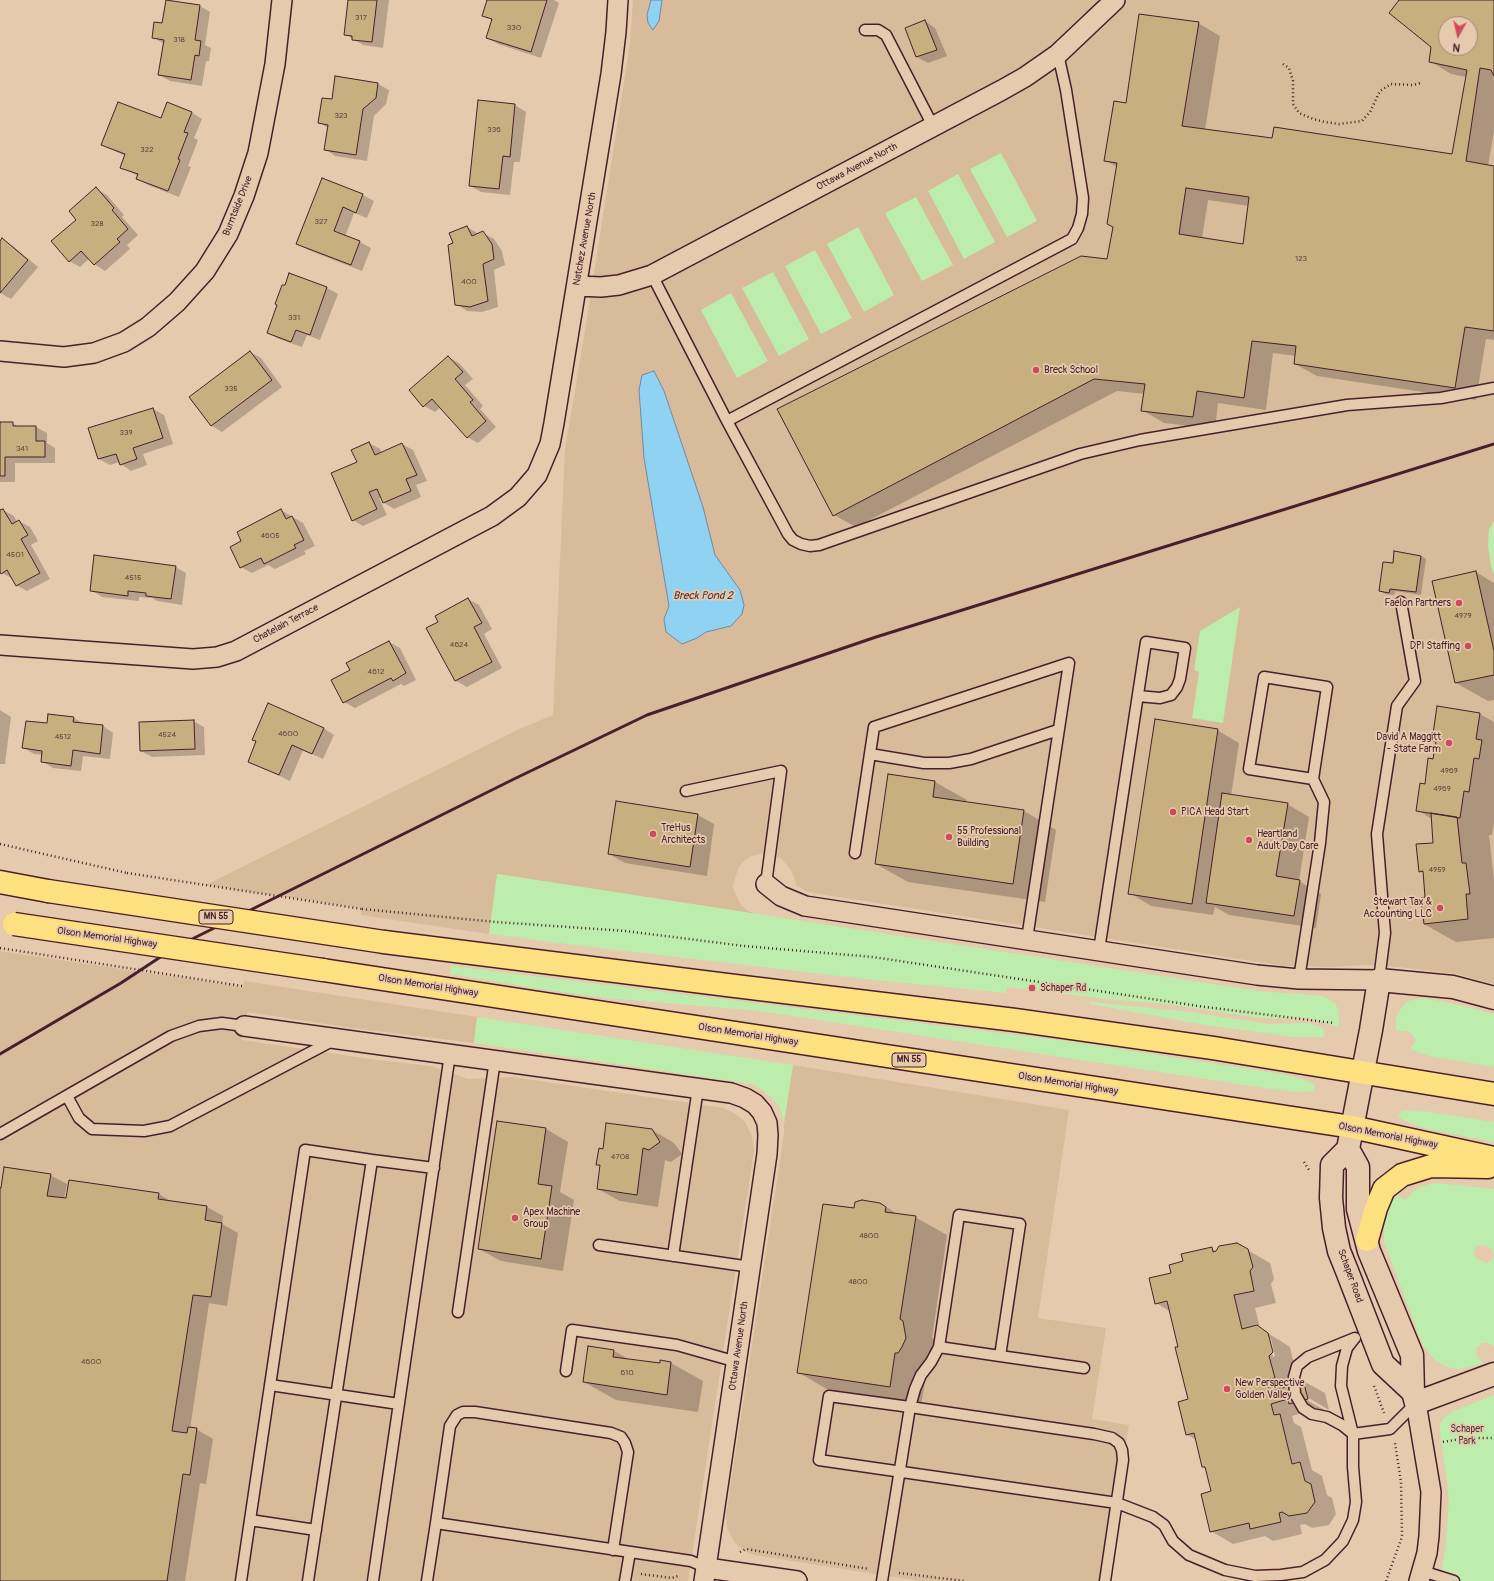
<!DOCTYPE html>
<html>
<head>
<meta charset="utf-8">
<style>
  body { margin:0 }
  #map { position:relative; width:1494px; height:1581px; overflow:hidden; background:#e6caad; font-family:Pangolin,sans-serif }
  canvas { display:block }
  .north { position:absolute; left:1438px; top:16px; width:40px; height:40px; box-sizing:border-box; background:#e6caad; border:1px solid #a88679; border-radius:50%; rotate:188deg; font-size:11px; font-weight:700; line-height:16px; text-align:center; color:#4a1f2b }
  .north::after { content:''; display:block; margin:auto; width:14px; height:18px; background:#d1495b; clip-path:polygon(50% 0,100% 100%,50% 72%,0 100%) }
</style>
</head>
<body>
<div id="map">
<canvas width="1494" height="1581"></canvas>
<div class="north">N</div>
</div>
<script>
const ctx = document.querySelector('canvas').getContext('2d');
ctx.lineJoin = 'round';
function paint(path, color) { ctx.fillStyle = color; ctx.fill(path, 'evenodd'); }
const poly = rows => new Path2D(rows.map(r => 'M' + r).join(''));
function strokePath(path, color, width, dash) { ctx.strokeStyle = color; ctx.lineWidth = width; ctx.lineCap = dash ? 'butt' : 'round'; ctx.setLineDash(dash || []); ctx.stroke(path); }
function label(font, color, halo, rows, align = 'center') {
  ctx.font = font + ' Pangolin,sans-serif'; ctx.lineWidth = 3.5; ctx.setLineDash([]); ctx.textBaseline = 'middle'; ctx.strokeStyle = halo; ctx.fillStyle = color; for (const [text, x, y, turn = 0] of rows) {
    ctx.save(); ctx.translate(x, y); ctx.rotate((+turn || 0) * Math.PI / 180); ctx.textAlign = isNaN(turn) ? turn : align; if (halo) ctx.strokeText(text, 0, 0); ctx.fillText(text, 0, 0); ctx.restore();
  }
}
const built = poly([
  [633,0,1494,0,1494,984,1457,974,1398,967,1366,965,1330,967,1284,966,813,893,806,891,797,886,792,872,782,859,763,853,751,856,744,861,739,867,734,881,733,888,741,905,748,911,756,914,498,874,489,934,361,915,361,908,206,885,519,729,553,715,565,449,585,331,630,43],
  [1446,24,1470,24,1470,48,1446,48],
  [0,951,243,987,244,981,477,1017,474,1043,352,1028,247,1012,242,1040,370,1059,431,1066,468,1079,512,1077,724,1108,734,1113,745,1122,752,1136,754,1151,688,1581,0,1581],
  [793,1065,1069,1110,1038,1318,1106,1328,1092,1419,1129,1425,1105,1581,919,1581,754,1555,744,1551,734,1542,727,1528,726,1515,784,1134,784,1123]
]);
const green = poly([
  [1001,153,1037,221,1007,237,970,169],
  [958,174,995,242,964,259,928,191],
  [916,197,953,265,922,281,885,213],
  [858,227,894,295,864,312,827,244],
  [815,250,852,318,821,334,785,266],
  [773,272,809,339,779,356,742,288],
  [731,293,768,361,737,378,701,310],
  [1494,521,1494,574,1491,567,1488,545,1489,529],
  [1240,607,1223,723,1192,718,1199,672,1194,670,1200,631],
  [497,874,1259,991,1323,996,1335,1003,1339,1011,1339,1024,1338,1027,1313,1019,1260,1018,1174,1005,1098,998,1007,987,1006,993,865,979,591,947,489,934],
  [451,966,1067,1041,1282,1074,1302,1079,1315,1085,1314,1091,1296,1092,1264,1088,760,1011,607,998,547,990,450,974],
  [1424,998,1464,1006,1494,1014,1494,1067,1429,1056,1410,1049,1416,1040,1410,1032,1396,1030,1396,1018,1399,1011,1408,1001],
  [1091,1002,1190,1012,1269,1024,1306,1023,1318,1026,1323,1028,1325,1037,1294,1037,1205,1025,1090,1004],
  [477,1017,793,1065,784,1123,779,1105,765,1092,752,1084,474,1043],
  [1417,1110,1494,1122,1494,1142,1427,1129,1408,1122,1401,1119,1398,1115,1402,1111],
  [1437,1183,1494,1189,1494,1254,1491,1248,1484,1245,1476,1246,1474,1254,1476,1258,1486,1263,1492,1260,1494,1256,1494,1347,1489,1343,1483,1343,1476,1348,1477,1358,1484,1362,1471,1367,1459,1369,1451,1368,1443,1365,1434,1359,1423,1346,1384,1242,1384,1224,1387,1212,1394,1199,1398,1195,1405,1200,1416,1189,1429,1184],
  [1494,1395,1494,1581,1438,1581,1441,1574,1446,1544,1449,1498,1440,1432,1440,1424,1445,1417,1454,1411]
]);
const water = poly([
  [651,0,662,0,659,21,653,30,648,23,647,15,651,0],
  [654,371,664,391,703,507,715,555,740,590,744,605,742,614,731,626,706,632,697,638,682,644,666,632,664,619,669,606,644,458,639,390,642,375,654,371]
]);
const shadow = poly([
  [349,0,389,0,383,48,363,45,345,34],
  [488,0,554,0,559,3,541,58,498,44,487,38,493,21,483,15],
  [1401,0,1494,0,1494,131,1488,166,1494,167,1494,340,1486,339,1476,400,1317,376,1295,364,1296,356,1273,353,1266,410,1218,403,1215,429,1164,423,1142,410,1145,394,1117,391,856,527,834,515,1108,260,1114,228,1117,167,1105,160,1127,104,1198,23,1220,36,1205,130,1273,140,1452,155,1466,77,1451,74,1430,61,1432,46],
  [1446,24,1470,24,1470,48,1446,48],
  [1208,200,1249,206,1244,245,1202,239],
  [200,6,210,12,205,45,211,48,209,61,206,61,202,86,170,81,159,75,164,44,153,37,163,24],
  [925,21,935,28,947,56,928,63,917,57,906,29],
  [378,84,389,90,386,104,374,116,367,161,335,156,325,149,328,128,319,122,332,101],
  [479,101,515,105,526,112,520,162,514,162,510,195,481,192,470,186],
  [191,112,202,119,194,138,198,140,188,166,191,167,179,197,148,185,137,179,138,176,121,167,125,156,102,145,162,119],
  [322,179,363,195,374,201,367,218,354,213,345,237,360,242,371,248,362,271,308,250,298,244],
  [96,189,107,195,124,215,122,217,138,235,127,245,130,249,105,271,94,264,89,259,80,267,69,261,77,220],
  [467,227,479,234,483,233,494,239,502,251,505,265,494,270,498,307,482,312,467,311,456,304,455,244],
  [2,240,13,246,38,267,11,299,0,293,0,242],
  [290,274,327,288,338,294,320,340,307,335,302,347,279,339,268,333],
  [250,352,261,358,282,387,222,432,212,426,190,397],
  [448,357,459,363,473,379,465,385,483,406,480,409,496,427,478,443,467,437,441,407,435,412,424,406,410,390],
  [153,409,164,415,173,444,143,454,147,465,131,471,121,464,120,462,110,465,99,459,89,429],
  [0,423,12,423,19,427,36,427,47,433,47,443,55,448,55,463,15,463,15,482,0,482],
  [369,443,380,449,382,453,402,444,413,450,427,481,416,485,421,497,394,509,384,503,381,498,379,498,387,515,363,526,353,520,358,462],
  [3,510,14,516,17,522,19,521,30,527,38,541,31,545,50,579,27,591,16,585,13,579,2,573,0,570,0,511],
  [281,510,303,523,315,546,304,551,306,554,275,569,268,565,252,573,241,567,243,542],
  [1395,553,1421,556,1426,559,1421,595,1395,591,1394,595,1385,594,1380,591,1393,564],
  [175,567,186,573,182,605,157,601,152,598,139,597,139,601,102,597,91,590],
  [1476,572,1494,583,1494,700,1488,701,1456,683],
  [468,599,479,605,492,629,484,634,502,668,467,687,456,681,428,628,439,622],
  [389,642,400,648,416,680,404,686,401,684,355,708,344,702,351,670],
  [1438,707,1480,714,1494,722,1494,823,1492,835,1489,835,1494,880,1494,938,1456,942,1424,924,1426,898,1424,873,1420,871,1434,844,1432,819,1417,810,1434,760,1437,742,1433,740],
  [0,710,11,717,5,764,0,764],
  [74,718,85,724,103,726,113,733,110,759,83,756,81,771,53,768,42,761,43,755,34,754,24,748],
  [193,721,204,727,205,755,152,757,141,751],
  [323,728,334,735,323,759,303,750,290,781,249,761],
  [1217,730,1239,743,1231,796,1287,804,1309,817,1299,881,1321,894,1316,928,1229,915,1215,907,1213,915,1151,906,1130,893],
  [935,782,967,800,966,803,1024,811,1056,830,1045,902,908,882,876,864],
  [616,803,698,815,714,824,707,876,625,863,609,854],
  [546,1129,568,1142,560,1192,574,1200,563,1271,501,1261,479,1249],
  [652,1130,674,1143,682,1154,671,1162,665,1160,658,1207,620,1201,598,1189,601,1166,598,1164,604,1150],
  [50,1175,67,1184,64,1199,67,1199,70,1181,159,1194,172,1202,207,1207,223,1216,222,1224,238,1233,227,1306,209,1303,190,1429,196,1429,213,1439,206,1484,200,1483,185,1581,0,1581,0,1189],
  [880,1203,899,1215,915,1217,947,1235,932,1338,935,1340,937,1357,927,1370,921,1405,830,1391,798,1372,855,1209],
  [1237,1244,1270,1263,1274,1279,1271,1284,1276,1303,1255,1308,1260,1328,1290,1347,1294,1364,1291,1369,1294,1383,1303,1381,1325,1393,1329,1410,1307,1397,1307,1400,1328,1412,1311,1416,1306,1412,1292,1416,1294,1423,1301,1427,1312,1470,1322,1476,1327,1495,1332,1498,1336,1514,1329,1525,1312,1528,1305,1524,1300,1525,1302,1534,1273,1541,1265,1536,1233,1544,1211,1531,1212,1492,1206,1469,1203,1467,1197,1440,1187,1435,1189,1400,1179,1347,1171,1312,1156,1303,1172,1273,1184,1262,1211,1248,1217,1252],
  [1269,1339,1271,1339,1275,1356,1273,1357],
  [614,1351,630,1360,660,1365,661,1361,671,1363,703,1381,698,1412,616,1400,584,1382]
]);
const building = poly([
  [166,0,200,5,195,40,201,41,199,56,195,55,191,80,158,75,164,40,152,38,154,22,162,23,166,0],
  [348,0,377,0,372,42,352,40,352,36,344,35,348,0],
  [487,0,547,0,531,52,486,38,492,19,482,16,487,0],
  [1399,0,1494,0,1494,76,1491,70,1480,68,1466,161,1494,166,1494,331,1465,327,1455,388,1294,364,1296,346,1252,341,1244,398,1197,391,1193,417,1141,411,1145,384,1094,379,833,516,777,409,1081,256,1107,259,1113,227,1107,224,1117,163,1104,161,1114,101,1126,103,1139,14,1199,22,1182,126,1272,138,1274,127,1452,154,1467,70,1429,62,1431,47,1389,13,1399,0],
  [1446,24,1470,24,1470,48,1446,48,1446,24],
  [1186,188,1249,197,1243,244,1179,234,1186,188],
  [925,20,937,50,916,57,905,28,925,20],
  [335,76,378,83,376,98,363,109,356,155,324,150,328,125,318,123,322,98,332,99,335,76],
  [478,100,515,104,510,157,503,156,499,189,469,186,478,100],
  [118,102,161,118,167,102,192,112,184,132,188,133,178,159,180,160,168,191,136,179,138,174,120,168,125,154,101,145,118,102],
  [322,178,363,194,356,213,343,207,334,231,360,241,351,265,296,244,322,178],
  [96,187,114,208,112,210,128,229,117,239,120,242,94,265,81,251,69,262,51,241,76,220,69,211,96,187],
  [467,226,472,236,483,231,492,244,494,259,483,264,488,301,470,307,455,305,448,245,453,243,449,233,467,226],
  [2,238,28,260,0,293,0,241,2,238],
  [289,273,327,287,310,335,296,330,291,342,267,333,277,305,275,304,282,285,285,285,289,273],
  [250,351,272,380,211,426,189,397,250,351],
  [448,356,463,372,455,379,473,400,470,402,486,421,467,438,432,399,423,407,409,390,448,356],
  [153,408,163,438,133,448,137,459,120,465,116,454,98,459,88,428,153,408],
  [0,422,13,422,13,426,36,426,36,441,45,441,45,457,5,457,5,476,0,476,0,422],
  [369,442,375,455,402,443,417,475,406,479,411,491,383,503,377,489,369,492,377,509,352,521,331,473,357,462,351,450,369,442],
  [3,509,12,524,19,520,28,535,21,539,40,573,16,586,7,570,1,574,0,572,0,510,3,509],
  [281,509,286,519,292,516,304,540,294,545,296,548,264,564,261,558,240,568,230,547,241,541,237,532,281,509],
  [1394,551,1421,556,1416,592,1390,589,1389,593,1379,591,1383,562,1393,563,1394,551],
  [94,555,176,566,171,599,146,596,146,593,128,591,128,596,90,591,94,555],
  [1476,571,1494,651,1494,675,1455,683,1432,581,1476,571],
  [468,598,482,623,474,627,492,662,455,681,426,628,438,622,435,616,468,598],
  [389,641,406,673,393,681,391,678,343,703,331,680,350,670,346,663,389,641],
  [268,703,324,728,312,754,292,745,279,775,248,762,256,741,252,740,268,703],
  [1437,706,1480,713,1476,739,1482,740,1479,759,1474,758,1469,792,1464,791,1460,818,1416,811,1420,783,1425,784,1428,758,1433,759,1436,741,1432,741,1437,706],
  [48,714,74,717,73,722,103,725,100,754,73,750,71,766,41,762,42,751,22,748,26,721,47,723,48,714],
  [1155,719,1218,729,1192,904,1128,894,1155,719],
  [194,720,195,749,140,751,139,722,194,720],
  [888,774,935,781,933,797,1024,810,1013,884,875,864,888,774],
  [1222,793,1288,803,1276,876,1300,880,1294,916,1206,903,1222,793],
  [616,801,698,814,690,867,608,854,616,801],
  [1431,813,1457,817,1462,863,1466,863,1470,894,1466,894,1468,919,1424,924,1421,898,1425,897,1423,871,1419,872,1416,844,1433,843,1431,813],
  [497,1121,546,1128,538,1184,552,1186,541,1259,478,1249,497,1121],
  [606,1123,652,1129,660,1142,649,1150,643,1148,637,1195,597,1189,600,1165,596,1165,599,1148,603,1149,606,1123],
  [4,1167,51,1174,47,1196,66,1198,69,1180,159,1193,158,1199,207,1206,205,1220,222,1223,211,1297,193,1295,172,1431,187,1433,188,1427,197,1428,190,1475,183,1474,167,1581,0,1581,0,1188,1,1188,4,1167],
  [862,1200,880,1203,886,1207,885,1212,916,1216,900,1319,903,1321,906,1338,902,1347,898,1353,895,1353,890,1387,797,1373,823,1204,854,1208,855,1202,862,1200],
  [1237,1243,1248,1249,1253,1267,1250,1271,1254,1291,1234,1295,1242,1329,1257,1325,1268,1333,1273,1352,1269,1356,1275,1378,1266,1380,1269,1391,1286,1387,1285,1384,1303,1380,1308,1399,1289,1404,1288,1399,1271,1404,1274,1415,1280,1414,1292,1464,1300,1462,1305,1481,1311,1484,1315,1502,1307,1513,1289,1516,1282,1512,1279,1513,1281,1522,1250,1529,1249,1523,1210,1532,1201,1494,1211,1491,1205,1467,1202,1467,1194,1433,1186,1435,1178,1402,1188,1399,1175,1347,1178,1347,1167,1301,1155,1304,1149,1278,1171,1273,1169,1265,1183,1261,1181,1254,1212,1247,1213,1252,1216,1251,1219,1246,1237,1243],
  [588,1346,614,1350,613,1357,660,1363,660,1360,671,1362,667,1395,583,1382,588,1346]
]);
const path = poly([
  [1283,64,1289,68,1293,81,1293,104,1299,113,1313,119,1325,122,1339,124,1362,121,1370,112,1380,91,1391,84,1413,85,1421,83],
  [0,844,127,873],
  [362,909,496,922,626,931,744,946,873,957,1205,1007,1334,1023],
  [1304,1162,1309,1170],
  [1374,1386,1384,1413],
  [1443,1442,1466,1438,1494,1438],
  [740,1552,746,1549,869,1569],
  [899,1573,964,1581],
  [641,1574,672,1578,678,1576],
  [1386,1581,1402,1537,1401,1482,1395,1443]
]);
const lane = poly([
  [865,30,878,30,886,35,933,126],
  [652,275,727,421,788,534,793,540,801,544,810,546,819,545,1080,454,1140,440,1347,405,1441,398,1494,388],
  [727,421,1072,239,1078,228,1082,214,1083,198,1066,90,1058,54],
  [870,754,924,763,949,763,971,759,1058,730],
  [686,791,781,771,766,884],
  [855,853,874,727,1069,663,1027,939],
  [1099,950,1146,642,1185,648,1180,679,1177,687,1171,695,1160,698,1138,696],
  [1299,979,1320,843,1324,802,1313,779,1327,687,1264,677,1249,769,1313,779],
  [1379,980,1385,933,1377,834,1397,706,1415,681,1401,602],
  [67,1096,79,1118,92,1129,144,1131,170,1126,334,1040],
  [0,1134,171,1036,199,1026,222,1023,244,1026],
  [599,1245,751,1267],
  [673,1256,698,1088],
  [458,1312,495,1060],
  [939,1347,1000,1356,1020,1224,959,1215,939,1347,931,1362,921,1375,915,1389,910,1407,829,1396,819,1460,1117,1503,1153,1517,1164,1525,1173,1541,1189,1555,1225,1570,1255,1576,1281,1575,1303,1572,1325,1560,1343,1541,1353,1520,1356,1502,1353,1467,1353,1434,1390,1429,1416,1403],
  [1000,1356,1084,1368],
  [566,1371,572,1330,677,1345,737,1362],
  [270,1385,399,1404],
  [1353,1434,1342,1425,1327,1417,1312,1414,1303,1408,1295,1394,1294,1377,1297,1366,1308,1357,1355,1338],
  [1353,1434,1341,1386,1342,1366,1347,1348,1354,1339],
  [436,1523,450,1426,457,1415,463,1412,475,1412,611,1433,621,1437,625,1443,628,1452,613,1550],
  [316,1530,250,1520,305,1150,372,1160],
  [1422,1571,1454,1581],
  [241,1581,250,1520],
  [308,1581,372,1160,434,1168],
  [373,1581,450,1054],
  [427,1581,436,1523,691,1561,707,1568],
  [625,1581,630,1552],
  [882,1581,910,1407,1094,1434,1112,1438,1119,1443,1122,1450,1123,1460,1105,1581]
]);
const street = poly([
  [577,286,601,287,619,285,652,275,1002,90,1025,77,1058,54,1115,0],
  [0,351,64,357,94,353,124,342,148,327,177,302,205,271,228,234,244,196,258,153,275,64,282,0],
  [0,645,193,659,217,657,236,651,492,516,518,497,537,475,550,444,554,423,611,74,616,32,618,0],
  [766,884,781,896,805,906,1257,975,1299,979,1379,980],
  [244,1026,731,1093,745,1098,755,1104,762,1112,767,1123,768,1135,767,1154,704,1581],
  [1416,1403,1431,1492,1429,1536,1427,1553,1419,1581],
  [707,1568,797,1581]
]);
const secondary = poly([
  [1348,1149,1358,1167,1358,1209,1369,1251,1412,1355,1413,1392,1416,1403,1494,1374],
  [1413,1392,1383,1364,1347,1271,1339,1251,1334,1228,1331,1198,1332,1165,1348,1149,1371,1030,1379,980,1453,987,1494,998]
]);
const primary = poly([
  [0,882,48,891],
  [384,942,735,986,1015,1020,1213,1048,1494,1094],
  [323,970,1352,1127,1494,1158],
  [1367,1240,1376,1208,1384,1189,1402,1175,1431,1166,1488,1167]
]);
const rail = poly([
  [0,1054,121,983,174,948,514,779,647,715,876,637,1494,444]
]);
const pathBridge = poly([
  [127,873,362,909],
  [0,948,242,986]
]);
const primaryBridge = poly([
  [48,891,384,942],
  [14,924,323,970]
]);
const markers = [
  [1036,370,4,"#d1495b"],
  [1459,603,4,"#d1495b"],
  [1468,646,4,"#d1495b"],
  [1449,743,4,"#d1495b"],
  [1173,812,4,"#d1495b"],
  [653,834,4,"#d1495b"],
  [949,837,4,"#d1495b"],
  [1249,840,4,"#d1495b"],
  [1440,908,4,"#d1495b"],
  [1032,988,4,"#d1495b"],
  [515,1218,4,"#d1495b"],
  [1227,1389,4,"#d1495b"]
];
const numberNames = [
  ["317",361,18],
  ["330",514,28],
  ["318",179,40],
  ["323",341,116],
  ["336",494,130],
  ["322",147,150],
  ["327",321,222],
  ["328",97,224],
  ["123",1301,259],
  ["400",469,282],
  ["331",294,318],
  ["335",231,389],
  ["339",126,433],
  ["341",22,449],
  ["4605",270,536],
  ["4501",15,555],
  ["4515",133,578],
  ["4979",1463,616],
  ["4624",459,645],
  ["4612",376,672],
  ["4600",288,734],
  ["4524",167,735],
  ["4512",63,737],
  ["4969",1449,771],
  ["4969",1442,789],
  ["4959",1437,870],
  ["4708",620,1157],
  ["4800",869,1236],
  ["4800",858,1282],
  ["4600",91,1362],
  ["610",627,1373]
];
const shields = [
  [216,917,34],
  [909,1060,34]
];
const shieldNames = [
  ["MN 55",216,917],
  ["MN 55",909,1060]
];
const streetNames = [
  ["Ottawa Avenue North",857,167,-28],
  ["Burntside Drive",238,206,-68],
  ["Natchez Avenue North",585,239,-80],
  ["Chatelain Terrace",286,624,-28],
  ["Olson Memorial Highway",107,938,8],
  ["Olson Memorial Highway",428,986,9],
  ["Olson Memorial Highway",748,1035,9],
  ["Olson Memorial Highway",1068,1084,9],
  ["Olson Memorial Highway",1388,1136,11],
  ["Schaper Road",1350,1276,70],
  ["Ottawa Avenue North",739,1346,-82]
];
const poiNames = [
  ["Breck School",1044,370],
  ["Faelon Partners",1451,603,"right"],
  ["DPI Staffing",1460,646,"right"],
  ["David A Maggitt",1441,737,"right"],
  ["- State Farm",1441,749,"right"],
  ["PICA Head Start",1181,812],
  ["TreHus",661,828],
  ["Architects",661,840],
  ["55 Professional",957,831],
  ["Building",957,843],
  ["Heartland",1257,834],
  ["Adult Day Care",1257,846],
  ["Stewart Tax &",1432,902,"right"],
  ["Accounting LLC",1432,914,"right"],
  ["Schaper Rd",1040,988],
  ["Apex Machine",523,1212],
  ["Group",523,1224],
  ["New Perspective",1235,1383],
  ["Golden Valley",1235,1395]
];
const parkNames = [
  ["Schaper",1467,1429],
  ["Park",1467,1441]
];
const waterNames = [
  ["Breck Pond 2",703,596]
];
paint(built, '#d7bb9b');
paint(green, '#bcedac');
paint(water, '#90d2f1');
strokePath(water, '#748aa2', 1);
paint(shadow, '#0003');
paint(building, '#c8af80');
strokePath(building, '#4a1f2b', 1);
strokePath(lane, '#4a1f2b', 13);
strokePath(street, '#4a1f2b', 22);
strokePath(secondary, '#4a1f2b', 25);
strokePath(primary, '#4a1f2b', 25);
strokePath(path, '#4a1f2b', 2.5, [1, 3]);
strokePath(lane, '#e6caad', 10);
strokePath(street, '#e6caad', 19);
strokePath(secondary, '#e6caad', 22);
strokePath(primary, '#fde080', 22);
strokePath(rail, '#4a1f2b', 3);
strokePath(primaryBridge, '#4a1f2b', 25, []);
strokePath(pathBridge, '#4a1f2b', 2.5, [1, 3]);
strokePath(primaryBridge, '#fde080', 22);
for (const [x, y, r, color] of markers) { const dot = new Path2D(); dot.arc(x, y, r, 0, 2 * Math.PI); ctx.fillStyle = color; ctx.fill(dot); strokePath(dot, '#e6caad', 1.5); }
label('8px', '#6a4340', null, numberNames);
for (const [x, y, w] of shields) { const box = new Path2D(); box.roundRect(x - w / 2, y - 7, w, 14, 3); ctx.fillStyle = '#e6caad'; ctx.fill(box); strokePath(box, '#4a1f2b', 1); }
label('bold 9px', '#4a1f2b', null, shieldNames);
label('10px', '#4a1f2b', '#e6caad', streetNames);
label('10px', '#4a1f2b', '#e6caad', poiNames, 'left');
label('10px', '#553438', '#e6caad', parkNames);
label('italic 11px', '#51313f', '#e6caad', waterNames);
</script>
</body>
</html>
